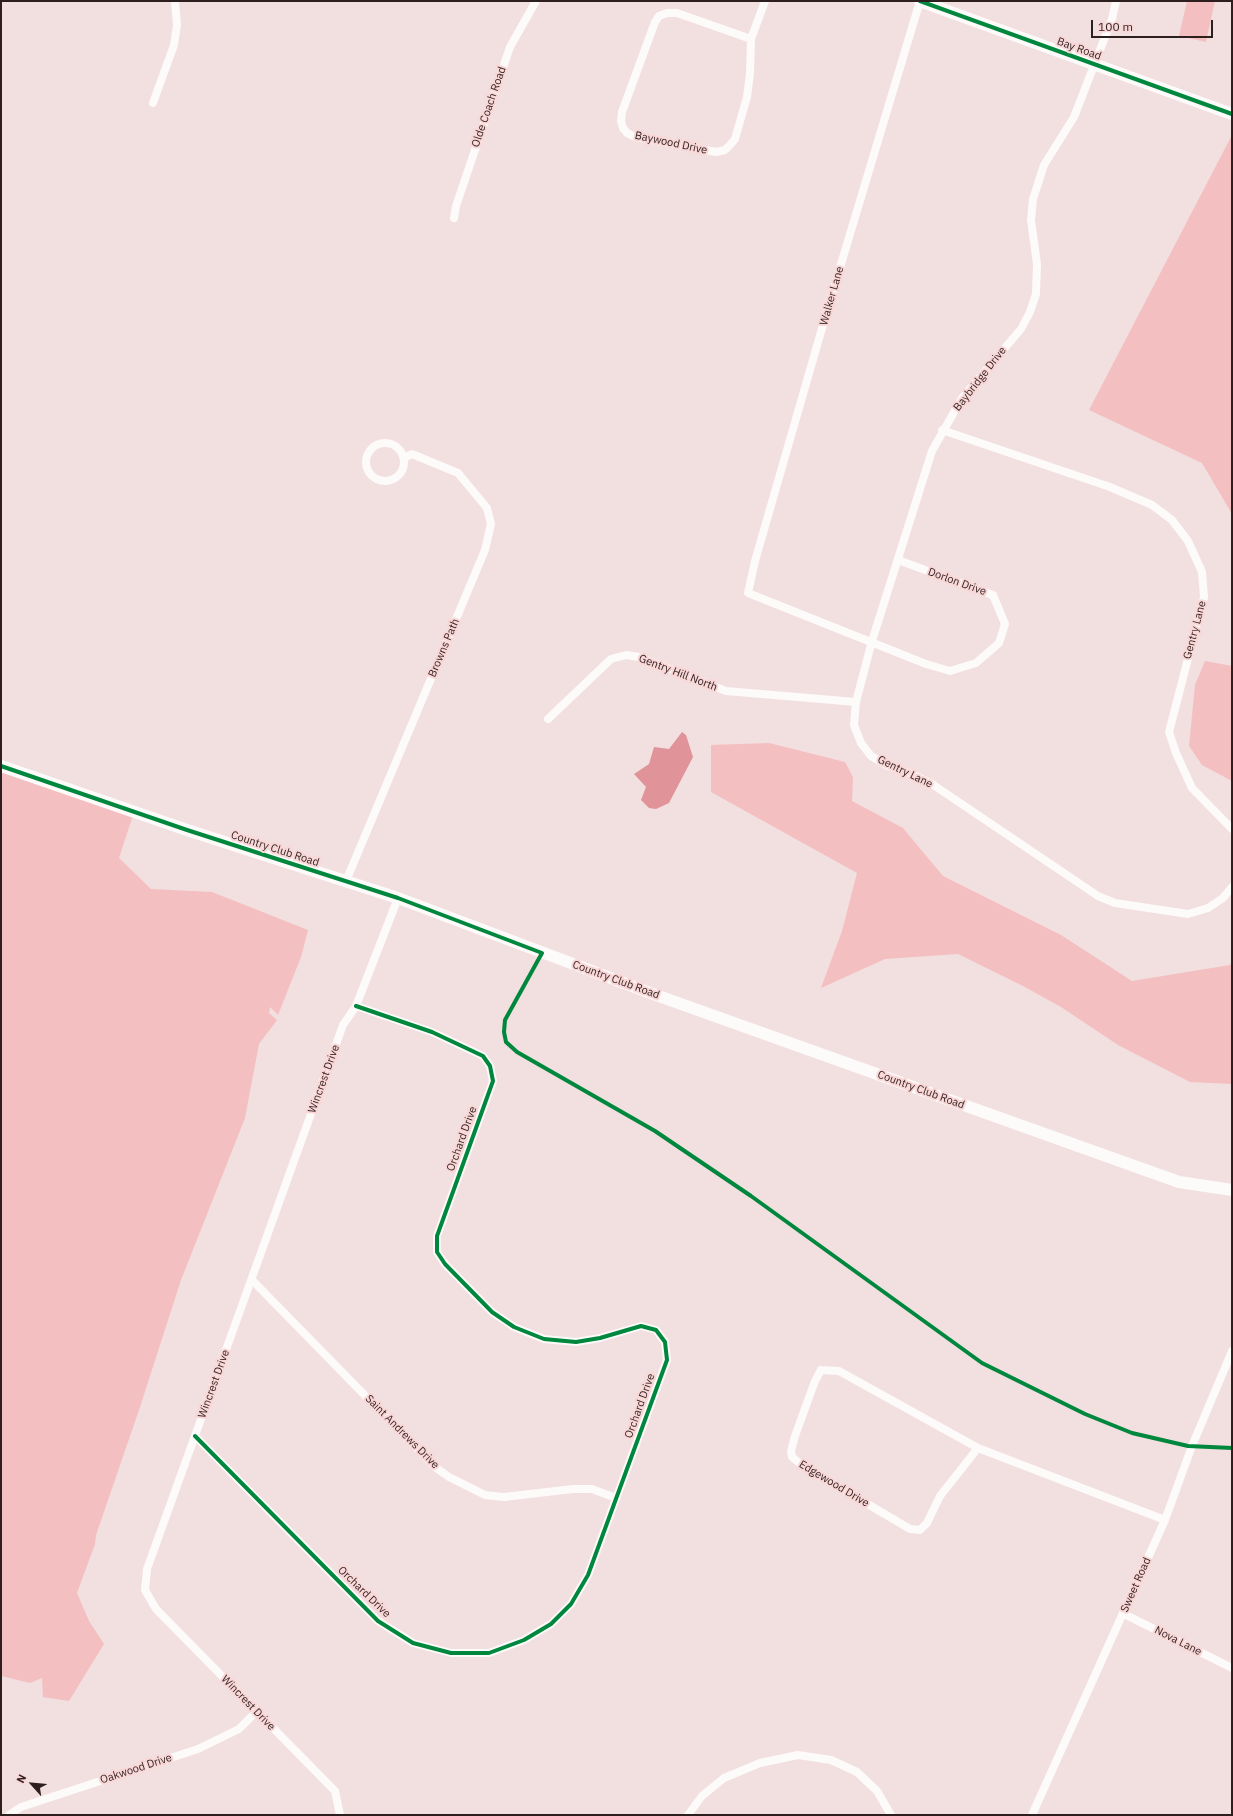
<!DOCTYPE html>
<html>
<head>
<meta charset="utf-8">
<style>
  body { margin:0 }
  #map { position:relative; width:1233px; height:1816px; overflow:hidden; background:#f2dfdf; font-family:"IBM Plex Sans",sans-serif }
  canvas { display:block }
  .frame { position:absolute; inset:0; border:2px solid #2e1f1f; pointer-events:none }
  .north { position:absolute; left:12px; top:1764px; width:40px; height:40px; -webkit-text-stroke:3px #fad7d7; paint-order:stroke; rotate:297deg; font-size:11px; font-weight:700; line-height:16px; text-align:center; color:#2e1f1f }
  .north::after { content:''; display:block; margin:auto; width:14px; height:18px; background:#2e1f1f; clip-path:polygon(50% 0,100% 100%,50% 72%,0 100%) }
  .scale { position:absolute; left:1091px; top:20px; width:122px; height:18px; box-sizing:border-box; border:2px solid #2e1f1f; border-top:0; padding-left:5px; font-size:12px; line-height:14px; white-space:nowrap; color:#2e1f1f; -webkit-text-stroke:3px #fad7d7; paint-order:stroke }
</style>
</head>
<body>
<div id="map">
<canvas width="1233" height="1816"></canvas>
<div class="frame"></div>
<div class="north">N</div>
<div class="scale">100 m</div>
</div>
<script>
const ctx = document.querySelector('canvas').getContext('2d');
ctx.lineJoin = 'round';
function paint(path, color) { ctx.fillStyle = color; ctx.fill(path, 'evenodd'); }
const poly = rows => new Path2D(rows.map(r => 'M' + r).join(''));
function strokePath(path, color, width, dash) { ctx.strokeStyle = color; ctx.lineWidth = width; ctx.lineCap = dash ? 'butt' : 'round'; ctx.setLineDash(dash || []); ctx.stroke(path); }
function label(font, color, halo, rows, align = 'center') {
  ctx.font = font + ' "IBM Plex Sans",sans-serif'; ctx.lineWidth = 4; ctx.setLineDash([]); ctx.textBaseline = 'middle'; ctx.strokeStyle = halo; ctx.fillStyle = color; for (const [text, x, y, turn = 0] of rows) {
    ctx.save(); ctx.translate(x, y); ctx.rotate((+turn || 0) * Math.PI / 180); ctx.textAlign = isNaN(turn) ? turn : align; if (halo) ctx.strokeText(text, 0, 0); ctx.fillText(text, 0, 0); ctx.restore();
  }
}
const green = poly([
  [1187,1,1215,1,1206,42,1179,36],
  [1232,135,1232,514,1202,463,1089,410],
  [1205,661,1232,666,1232,781,1202,765,1189,746,1195,685],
  [769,743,845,762,853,777,852,801,903,828,943,876,1061,935,1132,981,1230,965,1232,962,1232,1084,1190,1082,1118,1045,1061,1007,1023,986,958,954,885,959,821,988,842,931,857,873,711,792,711,745],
  [1,766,134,812,119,858,151,889,212,892,308,930,301,957,278,1015,270,1007,269,1013,277,1020,259,1044,245,1118,181,1280,139,1410,96,1535,95,1544,77,1593,89,1621,104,1644,69,1701,43,1697,42,1678,30,1683,1,1676]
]);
const water = poly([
  [682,732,686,735,693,757,669,803,656,809,649,808,641,800,646,787,634,774,649,764,654,747,669,749]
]);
const street = poly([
  [1116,1,1112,19,1074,117,1044,165,1033,199,1031,220,1037,264,1036,294,1030,312,1021,329,962,398,932,451,872,641,856,702,854,725,861,743,871,756,888,766,912,774,932,784,1098,896,1115,903,1188,914,1208,908,1223,898,1232,887],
  [751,39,677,13,667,13,659,16,655,22,622,112,621,121,623,128,627,133,635,137,716,152,725,150,730,145,735,139,747,97,750,74,751,39,765,1],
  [153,103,174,45,177,25,175,1],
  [454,218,456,206,510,47,536,1],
  [942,430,1110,487,1152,505,1172,520,1188,541,1202,572,1204,597,1169,732,1176,753,1192,788,1232,829],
  '366 462a19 19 0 1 1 38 0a19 19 0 1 1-38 0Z',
  [898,560,993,595,1005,624,999,643,976,663,950,671,926,664,748,593,755,561,829,304,920,1],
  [548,719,611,659,626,655,639,657,726,691,856,702],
  [346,881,485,550,491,524,487,508,458,473,412,454,404,458],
  [252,1280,435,1467,449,1477,485,1495,504,1497,573,1489,592,1489,616,1498],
  [821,1370,839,1371,978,1448,940,1496,927,1523,920,1530,910,1529,803,1466,792,1457,791,1451,795,1436,815,1381,821,1370],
  [195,1436,378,1621,413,1643,451,1653,489,1653,524,1640,551,1624,571,1604,588,1575,667,1360,665,1342,656,1330,641,1326,600,1338,576,1342,544,1339,514,1327,492,1312,445,1264,437,1252,437,1236,493,1081,490,1066,483,1056,432,1032,356,1006],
  [978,1448,1165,1520],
  [1124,1614,1232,1668],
  [9,1815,21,1807,198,1749,239,1729,256,1712],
  [340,1815,335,1791,156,1609,145,1590,147,1569,343,1025,356,1006,398,898],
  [688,1815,702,1796,724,1778,760,1763,798,1755,831,1760,857,1772,877,1791,891,1815],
  [1032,1815,1165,1520,1192,1446,1232,1351]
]);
const secondary = poly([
  [920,1,1232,114],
  [1,766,187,830,398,898,653,994,1179,1182,1232,1190]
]);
const cycleway = poly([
  [920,1,1232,114],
  [1,766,187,830,398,898,542,953,505,1020,504,1032,506,1042,517,1052,655,1131,751,1196,982,1363,1085,1414,1132,1433,1188,1446,1232,1448],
  [195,1436,378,1621,413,1643,451,1653,489,1653,524,1640,551,1624,571,1604,588,1575,667,1360,665,1342,656,1330,641,1326,600,1338,576,1342,544,1339,514,1327,492,1312,445,1264,437,1252,437,1236,493,1081,490,1066,483,1056,432,1032,356,1006]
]);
const streetNames = [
  ["Bay Road",1079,49,20],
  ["Olde Coach Road",489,107,-71],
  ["Baywood Drive",671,143,12],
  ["Walker Lane",832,296,-74],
  ["Baybridge Drive",980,379,-52],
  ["Dorlon Drive",957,582,20],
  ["Gentry Lane",1195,630,-75],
  ["Browns Path",444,648,-67],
  ["Gentry Hill North",678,673,21],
  ["Gentry Lane",905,772,26],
  ["Country Club Road",275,849,18],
  ["Country Club Road",616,980,20],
  ["Wincrest Drive",324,1079,-70],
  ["Country Club Road",921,1090,20],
  ["Orchard Drive",462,1139,-70],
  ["Wincrest Drive",214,1384,-70],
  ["Orchard Drive",640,1406,-70],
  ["Saint Andrews Drive",402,1432,45],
  ["Edgewood Drive",834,1484,31],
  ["Sweet Road",1136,1585,-66],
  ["Orchard Drive",364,1592,44],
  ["Nova Lane",1178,1641,27],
  ["Wincrest Drive",248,1703,46],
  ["Oakwood Drive",136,1769,-18]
];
paint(green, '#f4bfc0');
paint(water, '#e09398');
strokePath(street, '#fdfafa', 8);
strokePath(secondary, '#fdfafa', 12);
strokePath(cycleway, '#00873e', 4);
label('11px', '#2e1f1f', '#fad7d7', streetNames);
</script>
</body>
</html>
